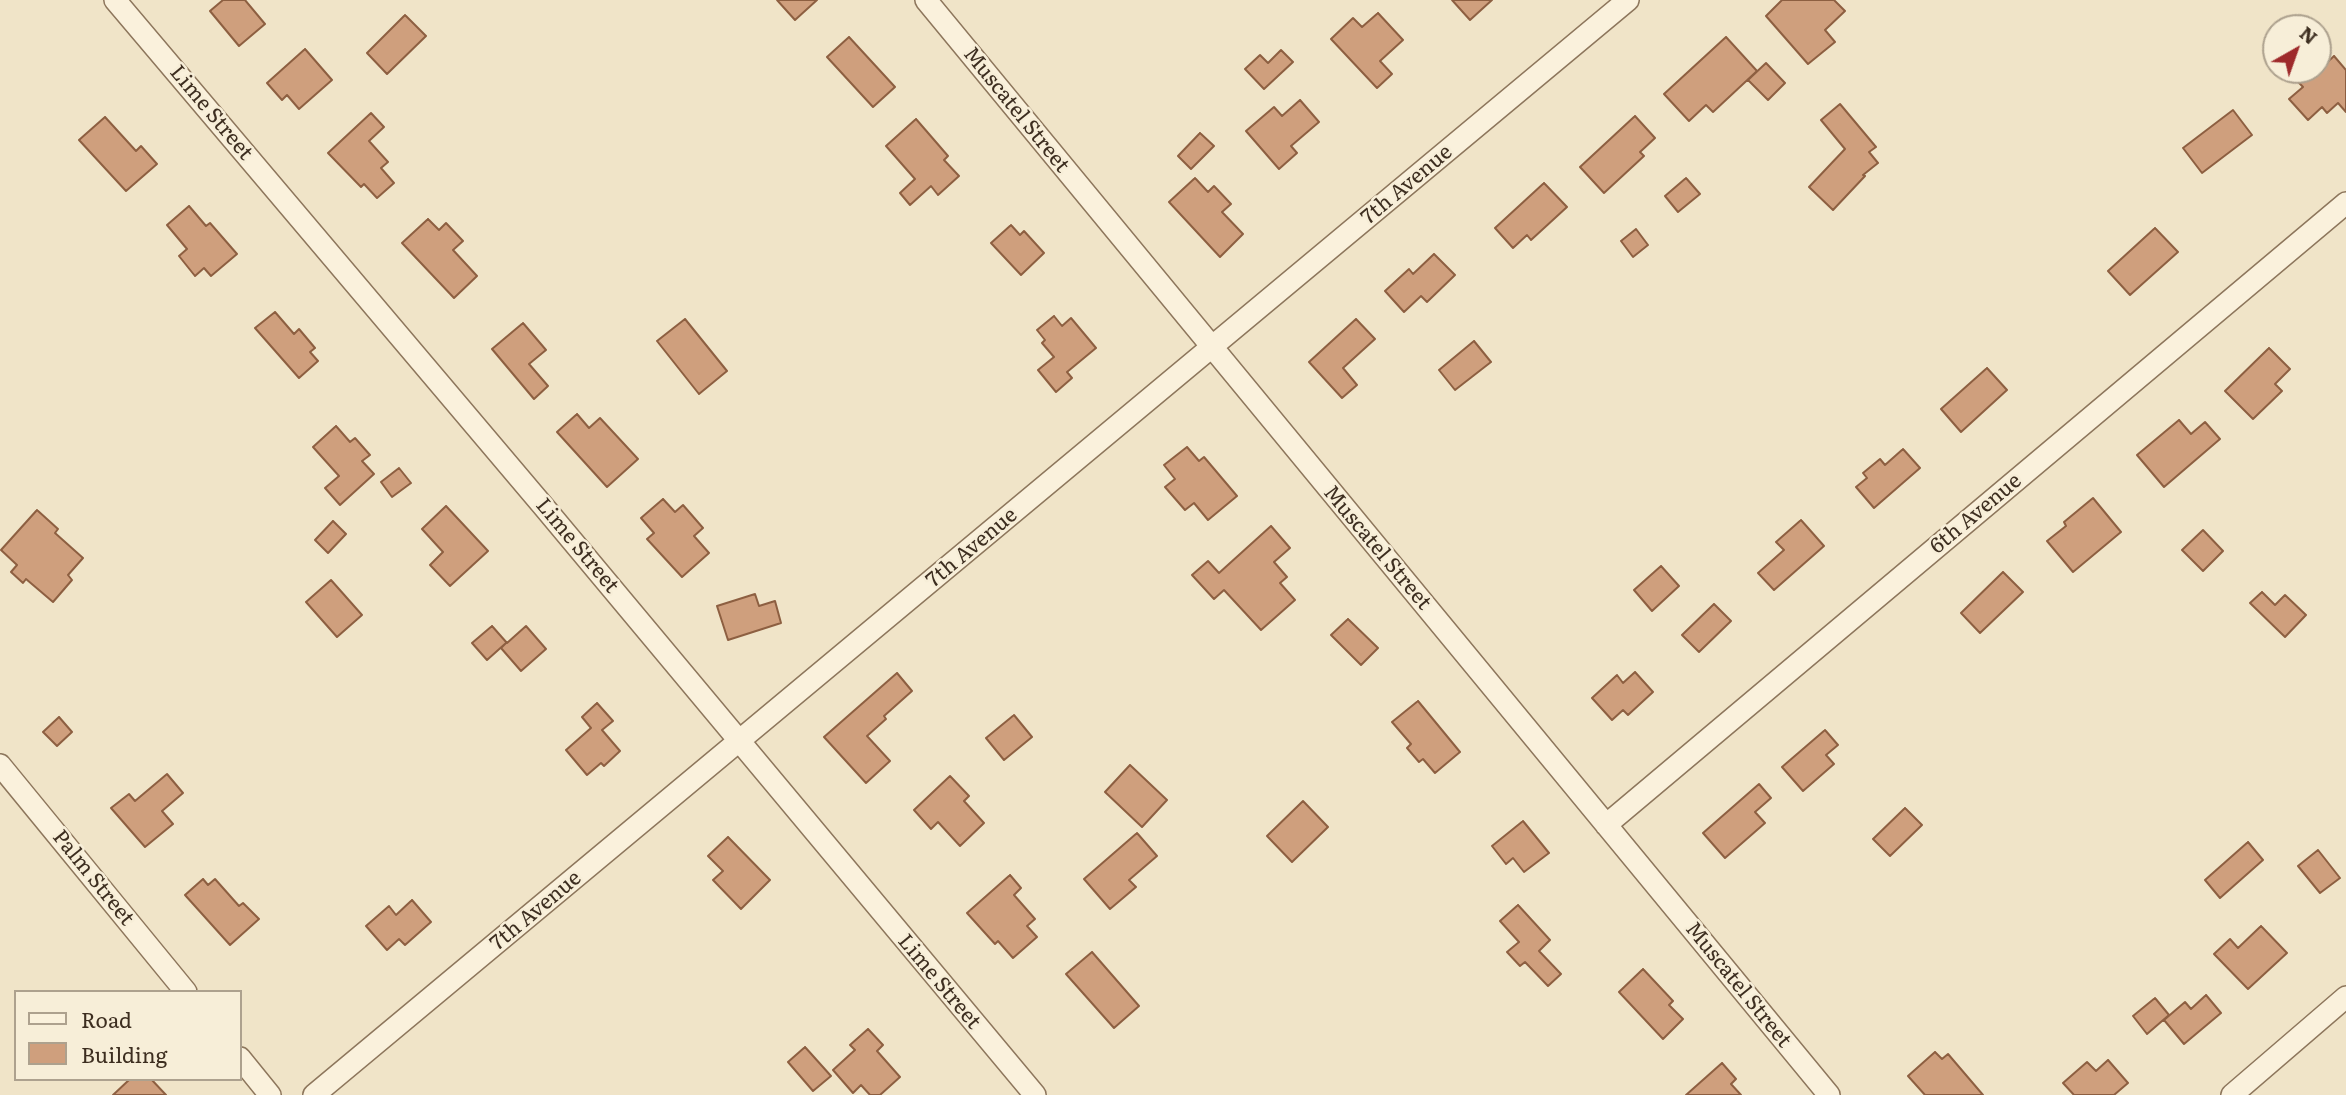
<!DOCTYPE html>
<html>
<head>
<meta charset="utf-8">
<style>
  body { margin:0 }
  #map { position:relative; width:2346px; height:1095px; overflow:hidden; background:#f0e4c8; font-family:Literata,serif }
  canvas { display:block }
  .legend { position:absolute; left:14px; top:990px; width:228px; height:91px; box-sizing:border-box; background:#f7eed8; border:2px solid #ada18e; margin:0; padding:9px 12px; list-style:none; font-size:21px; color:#3d2e20 }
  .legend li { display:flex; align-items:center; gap:14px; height:35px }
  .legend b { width:35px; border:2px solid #ada18e }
  .north { position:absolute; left:2262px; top:14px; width:70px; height:70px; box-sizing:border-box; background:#f7eed8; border:2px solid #ada18e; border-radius:50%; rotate:40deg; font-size:19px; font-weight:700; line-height:28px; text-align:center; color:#3d2e20 }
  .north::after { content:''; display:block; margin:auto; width:24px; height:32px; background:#9e2a2b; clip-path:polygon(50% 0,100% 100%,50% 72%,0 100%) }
</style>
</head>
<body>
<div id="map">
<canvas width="2346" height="1095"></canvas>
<ul class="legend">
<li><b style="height:9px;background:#faf1dc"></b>Road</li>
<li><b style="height:19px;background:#cf9f7d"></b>Building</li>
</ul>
<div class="north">N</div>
</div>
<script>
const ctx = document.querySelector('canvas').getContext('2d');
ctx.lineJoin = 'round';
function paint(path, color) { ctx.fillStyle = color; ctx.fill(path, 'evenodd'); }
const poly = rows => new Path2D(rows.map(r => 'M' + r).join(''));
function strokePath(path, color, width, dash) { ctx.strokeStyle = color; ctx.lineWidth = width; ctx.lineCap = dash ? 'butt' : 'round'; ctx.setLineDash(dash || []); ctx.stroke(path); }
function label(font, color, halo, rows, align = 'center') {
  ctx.font = font + ' Literata,serif'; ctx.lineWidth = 5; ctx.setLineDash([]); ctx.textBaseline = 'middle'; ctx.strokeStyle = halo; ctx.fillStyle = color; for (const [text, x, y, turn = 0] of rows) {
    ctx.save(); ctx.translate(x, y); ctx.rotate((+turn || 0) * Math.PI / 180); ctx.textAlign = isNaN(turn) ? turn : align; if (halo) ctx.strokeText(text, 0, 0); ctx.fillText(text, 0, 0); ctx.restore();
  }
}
const building = poly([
  [223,0,245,0,265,24,239,46,210,11,223,0],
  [777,0,817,0,795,20,777,0],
  [1452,0,1492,0,1470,20,1452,0],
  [1782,0,1834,0,1845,11,1825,30,1835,42,1808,64,1766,16,1782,0],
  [1378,13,1403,40,1380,61,1392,74,1377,88,1331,39,1353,18,1362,27,1378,13],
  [405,15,426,36,387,74,367,53,405,15],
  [849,37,895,87,873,107,827,57,849,37],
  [1726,37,1757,71,1713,112,1706,105,1689,121,1664,94,1726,37],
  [305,49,332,80,299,109,287,95,282,100,267,83,305,49],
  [1281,50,1293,62,1264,89,1245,69,1260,55,1268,63,1281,50],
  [2334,56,2346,70,2346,112,2338,103,2327,113,2322,107,2308,120,2289,99,2303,87,2287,70,2319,70,2334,56],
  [1766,63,1785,83,1768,100,1748,80,1766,63],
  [1300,100,1319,122,1291,146,1297,153,1279,169,1246,131,1274,107,1282,116,1300,100],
  [1840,104,1876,147,1869,152,1878,163,1863,175,1865,176,1833,210,1809,187,1845,149,1821,120,1840,104],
  [2233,110,2252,135,2202,173,2183,148,2233,110],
  [371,113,384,127,369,141,388,162,381,168,394,183,377,198,364,184,361,187,328,153,371,113],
  [1635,116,1655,138,1640,152,1644,156,1604,193,1580,167,1635,116],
  [105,117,136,151,141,146,157,164,126,191,79,140,105,117],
  [916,119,948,156,944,160,959,176,938,195,931,186,910,205,900,193,915,179,886,146,916,119],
  [1200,133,1214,146,1191,169,1178,156,1200,133],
  [1195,178,1208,192,1214,186,1231,204,1222,212,1243,234,1220,257,1169,202,1195,178],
  [1686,178,1700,194,1678,212,1665,196,1686,178],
  [1544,183,1567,207,1531,240,1527,235,1513,248,1495,228,1544,183],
  [189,206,206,226,210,223,237,254,211,276,204,268,195,276,179,256,187,249,167,225,189,206],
  [428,219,439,230,446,223,463,241,453,250,477,276,454,298,402,243,428,219],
  [1011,225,1020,235,1024,231,1044,253,1021,275,991,243,1011,225],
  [2155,228,2178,252,2130,295,2108,271,2155,228],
  [1636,229,1648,245,1633,257,1621,241,1636,229],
  [1434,254,1455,275,1427,302,1421,296,1404,312,1385,291,1409,269,1413,274,1434,254],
  [275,312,294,334,299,329,315,348,310,352,318,361,299,378,255,328,275,312],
  [1054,316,1062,326,1071,318,1096,348,1067,372,1072,378,1056,392,1038,370,1054,357,1042,343,1045,340,1037,330,1054,316],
  [685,319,727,371,699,394,657,341,685,319],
  [1356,319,1375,339,1343,368,1357,385,1342,398,1309,362,1356,319],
  [523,323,546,350,529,364,548,386,534,399,492,349,523,323],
  [1474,341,1491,362,1455,390,1439,370,1474,341],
  [2269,348,2290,369,2275,384,2282,391,2253,419,2225,391,2269,348],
  [1987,368,2007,390,1961,432,1941,409,1987,368],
  [577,414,589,428,600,418,638,459,607,487,557,432,577,414],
  [2179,420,2191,434,2205,422,2220,439,2164,487,2137,455,2179,420],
  [336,426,350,442,355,438,370,455,362,461,374,474,340,505,325,488,339,476,313,447,336,426],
  [1187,447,1199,461,1204,457,1237,496,1208,520,1194,503,1185,510,1165,487,1175,479,1164,465,1187,447],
  [1903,449,1920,468,1874,508,1856,487,1867,478,1863,473,1880,459,1885,465,1903,449],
  [399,468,411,483,392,497,381,482,399,468],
  [2093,498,2121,532,2073,572,2047,541,2066,526,2064,522,2093,498],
  [663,499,675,512,683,505,703,528,694,536,709,553,682,577,647,539,654,533,641,518,663,499],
  [446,506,488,551,450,586,430,565,443,552,422,529,446,506],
  [37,510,58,529,55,533,83,558,68,575,72,580,53,602,26,579,23,583,11,572,17,565,1,550,37,510],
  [1801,520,1824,546,1774,590,1758,573,1784,550,1776,542,1801,520],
  [333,521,346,534,328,553,315,540,333,521],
  [1271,526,1290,548,1274,562,1287,577,1280,583,1295,600,1261,630,1224,590,1214,599,1192,575,1208,561,1219,573,1271,526],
  [2203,530,2223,551,2203,571,2182,550,2203,530],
  [1661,566,1679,586,1652,611,1634,590,1661,566],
  [2003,572,2023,592,1980,633,1961,613,2003,572],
  [331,580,362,615,337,637,306,602,331,580],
  [2262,592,2275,605,2285,595,2306,615,2285,637,2250,603,2262,592],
  [755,594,759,606,775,601,781,623,728,640,717,606,755,594],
  [1714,604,1731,621,1699,652,1682,635,1714,604],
  [1348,619,1378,648,1361,665,1331,635,1348,619],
  [492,626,507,643,526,626,546,649,521,671,501,648,506,643,487,660,472,643,492,626],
  [1635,672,1653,692,1628,715,1623,710,1612,720,1592,698,1617,675,1623,683,1635,672],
  [897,673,912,691,884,716,886,719,867,736,890,761,866,783,824,737,897,673],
  [1418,701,1460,752,1435,773,1423,759,1419,762,1407,748,1411,744,1392,722,1418,701],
  [597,703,613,721,602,730,620,751,604,766,601,763,587,775,566,750,591,728,582,717,597,703],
  [1014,715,1032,737,1004,760,986,738,1014,715],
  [59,717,72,732,57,746,43,732,59,717],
  [1825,730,1838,745,1826,755,1834,764,1803,791,1782,767,1825,730],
  [1130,765,1167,800,1142,827,1105,792,1130,765],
  [167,774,183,793,162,811,173,824,145,847,111,808,129,794,135,801,167,774],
  [950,776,969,796,964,801,984,823,960,846,938,822,931,829,914,810,950,776],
  [1759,784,1771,798,1755,812,1765,823,1725,858,1703,833,1759,784],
  [1303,801,1328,827,1292,862,1267,836,1303,801],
  [1905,808,1922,825,1890,856,1873,839,1905,808],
  [1523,821,1549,853,1524,872,1513,858,1506,864,1492,846,1523,821],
  [1137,833,1157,856,1129,880,1136,887,1110,909,1084,879,1137,833],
  [728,837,770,880,741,909,713,880,723,871,708,856,728,837],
  [2248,842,2263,860,2220,898,2205,880,2248,842],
  [2318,850,2340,878,2320,893,2298,866,2318,850],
  [1010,875,1021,888,1014,895,1035,919,1027,926,1037,937,1013,958,998,941,995,944,967,913,1010,875],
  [203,879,208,885,215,879,239,906,243,903,259,919,230,945,185,895,203,879],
  [412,900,431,922,405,945,399,939,387,950,366,926,389,906,396,915,412,900],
  [1518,905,1550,940,1539,951,1561,974,1548,986,1525,962,1520,966,1507,952,1519,942,1500,921,1518,905],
  [2261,926,2287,953,2248,989,2214,954,2230,939,2238,948,2261,926],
  [1092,952,1139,1006,1114,1028,1066,974,1092,952],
  [1643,969,1673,1001,1669,1005,1683,1019,1663,1039,1619,992,1643,969],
  [2206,995,2221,1013,2184,1044,2164,1020,2185,1002,2191,1009,2206,995],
  [2155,998,2169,1015,2147,1034,2133,1016,2155,998],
  [868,1029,883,1045,877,1051,900,1077,880,1095,870,1095,861,1085,853,1093,833,1070,855,1050,850,1045,868,1029],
  [805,1047,831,1076,813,1091,788,1062,805,1047],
  [1935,1052,1942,1059,1948,1054,1983,1095,1925,1095,1908,1076,1935,1052],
  [2108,1060,2128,1083,2114,1095,2074,1095,2063,1083,2087,1062,2096,1071,2108,1060],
  [1722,1063,1736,1079,1731,1084,1741,1095,1686,1095,1722,1063],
  [130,1079,151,1079,166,1095,113,1095,130,1079]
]);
const minor = poly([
  [115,0,544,507,1035,1095],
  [926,0,1829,1095],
  [0,765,186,992],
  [1606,825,2346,203],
  [240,1058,270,1095],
  [314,1095,1628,0],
  [2232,1095,2346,997]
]);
const streetNames = [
  ["Muscatel Street",1016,110,51],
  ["Lime Street",211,113,50],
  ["7th Avenue",1407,185,-40],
  ["6th Avenue",1976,514,-40],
  ["Lime Street",577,546,50],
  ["7th Avenue",972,548,-40],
  ["Muscatel Street",1377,548,50],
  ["Palm Street",93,878,51],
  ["7th Avenue",536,911,-40],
  ["Lime Street",939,982,50],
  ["Muscatel Street",1738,985,51]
];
paint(building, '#cf9f7d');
strokePath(building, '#8d5f41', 2);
strokePath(minor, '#8d765c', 24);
strokePath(minor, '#faf1dc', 21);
label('21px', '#3d2e20', '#f7eed8', streetNames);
</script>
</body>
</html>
